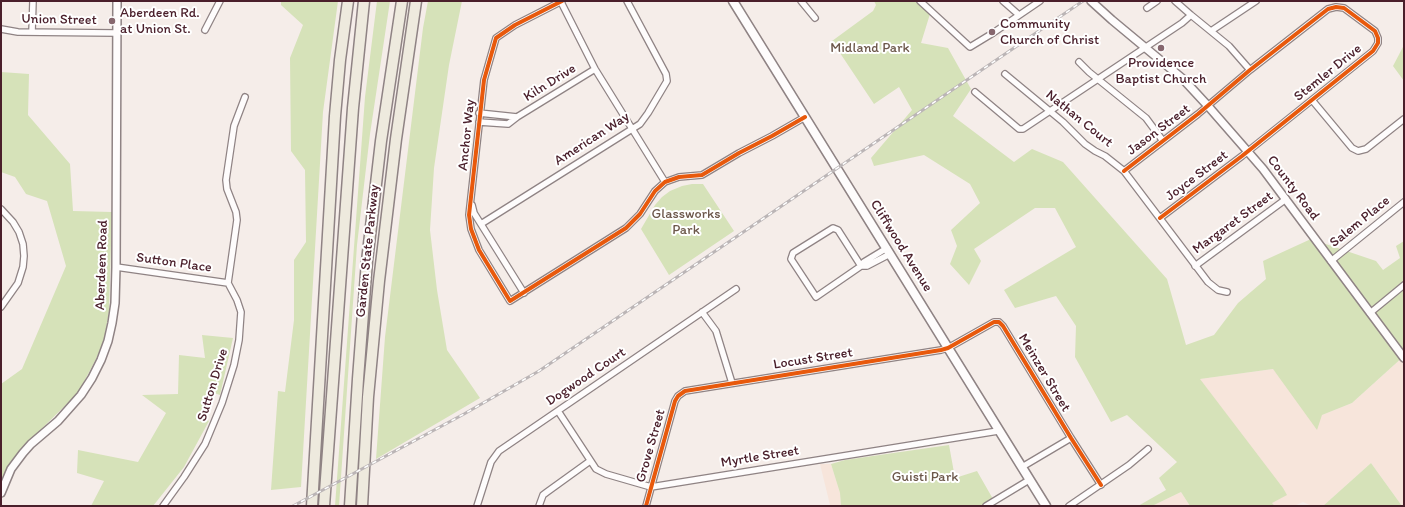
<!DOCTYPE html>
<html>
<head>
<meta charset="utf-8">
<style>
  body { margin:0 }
  #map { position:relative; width:1405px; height:507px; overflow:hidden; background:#f5ede9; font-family:Itim,sans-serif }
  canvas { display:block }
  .frame { position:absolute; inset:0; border:2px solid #4a1f2b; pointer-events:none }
</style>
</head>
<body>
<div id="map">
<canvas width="1405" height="507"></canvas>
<div class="frame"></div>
</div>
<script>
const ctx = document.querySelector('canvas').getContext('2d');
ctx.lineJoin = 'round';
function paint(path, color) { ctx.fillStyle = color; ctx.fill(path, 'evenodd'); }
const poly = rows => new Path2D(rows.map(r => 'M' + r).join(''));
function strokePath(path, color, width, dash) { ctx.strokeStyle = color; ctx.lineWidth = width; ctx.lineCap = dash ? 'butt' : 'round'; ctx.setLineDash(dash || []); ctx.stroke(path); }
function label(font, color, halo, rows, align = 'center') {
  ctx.font = font + ' Itim,sans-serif'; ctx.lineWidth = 4; ctx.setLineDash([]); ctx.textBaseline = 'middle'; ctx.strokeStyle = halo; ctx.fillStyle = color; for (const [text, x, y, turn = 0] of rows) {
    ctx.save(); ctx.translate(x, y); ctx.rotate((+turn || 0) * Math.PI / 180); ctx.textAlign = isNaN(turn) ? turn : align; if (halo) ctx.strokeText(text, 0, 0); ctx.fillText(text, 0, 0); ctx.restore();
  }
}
const built = poly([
  [1404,356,1404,506,1402,506,1371,463,1323,506,1312,506,1303,502,1294,506,1275,506,1272,503,1231,421,1199,379,1273,369,1322,415,1352,403],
  [820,464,831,464,840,493,841,506,828,506,830,505],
  [1181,492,1190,506,1152,506]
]);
const green = poly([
  [281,1,338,1,323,112,301,487,271,490,278,391,285,392,294,320,294,260,306,242,305,170,291,151,290,58,303,25,281,5],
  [377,1,390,1,370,134,357,245,339,506,335,506,365,97],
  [428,1,462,1,449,65,434,168,430,230,437,290,447,350,480,398,376,459,385,337,423,28],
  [874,1,919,1,930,14,921,43,948,48,971,89,953,116,1014,162,1032,149,1063,162,1167,279,1186,345,1214,335,1238,303,1266,279,1263,261,1311,239,1376,261,1383,270,1400,258,1396,246,1404,241,1404,356,1352,403,1322,415,1317,430,1273,369,1200,379,1283,488,1287,495,1272,503,1275,506,1190,506,1181,492,1152,506,1138,506,1166,490,1159,478,1177,462,1127,415,1111,422,1075,357,1076,326,1056,296,1015,308,1004,290,1076,247,1055,208,1035,208,974,249,981,261,969,285,950,264,957,246,951,230,980,203,970,184,924,155,874,166,871,158,912,110,899,87,874,104,832,41,873,11,876,5],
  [1404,45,1404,81,1393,66],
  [1,72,29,74,28,115,70,164,73,211,112,212,109,311,104,340,96,359,78,393,26,444,13,461,1,484,1,384,22,369,66,266,47,201,26,194,15,177,1,172],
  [692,184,703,184,734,231,669,275,641,229,655,205,662,197,670,191,682,186],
  [202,335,233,338,220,395,208,391,200,415,209,421,184,467,153,506,91,506,104,481,77,473,78,450,138,462,166,413,142,395,178,394,179,355,205,358],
  [949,445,955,478,977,471,993,499,981,506,841,506,840,493,831,464,845,460],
  [1371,463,1402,506,1323,506]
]);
const minor = poly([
  [562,1,515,25,496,38,484,80,469,215,471,229,479,250,510,301,626,228,640,214,655,191,665,182,679,177,702,175,739,153,772,136,805,117],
  [801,1,815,18],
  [920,1,970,47,993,33,1040,1],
  [1003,1,1019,15],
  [1175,1,1191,15,1229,46,1250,70],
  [561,2,595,69,665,182],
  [1147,8,1157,1],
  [1,29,18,32,116,33],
  [205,30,220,1],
  [1211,31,1256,1],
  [32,32,33,1],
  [1079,62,1089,72,1146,118,1163,141],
  [1005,74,1063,122,1085,144,1095,151,1105,156,1124,171,1208,282,1218,290,1227,292],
  [975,92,1006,118,1019,129,1023,129,1182,23,1191,15],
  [1312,100,1352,148,1358,151,1366,149,1404,119],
  [479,113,517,117,595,69],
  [479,122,508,124,517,117],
  [1124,171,1198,114,1250,70,1328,9,1336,7,1344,8,1375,31,1378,38,1378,43,1373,51,1242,156,1160,218],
  [472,205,474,213,524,293],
  [1,209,13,222,19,232,23,244,24,256,23,267,18,283,1,307],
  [481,224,640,124,648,113,667,81,666,74,627,1],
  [1331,261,1404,202],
  [861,266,838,230,833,228,793,253,791,259,816,297,861,266,864,262,887,248],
  [861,266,867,266,890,254],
  [1195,266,1286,199],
  [116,267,228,283],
  [702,312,716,331,732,383],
  [1370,313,1404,285],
  [558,411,596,469,606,474,651,487,998,431],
  [1022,467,1071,438],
  [163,506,184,477,205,444,222,403,234,365,239,340,241,312,237,300,228,283,237,220,236,212,227,189,226,180,234,126,245,97],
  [477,506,491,462,499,451,736,289],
  [539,506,543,495,547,492,590,461],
  [646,506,675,401,678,396,685,391,941,350,948,348,994,322,999,322,1003,326,1071,438,1101,485],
  [986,506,1029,480],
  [1069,506,1129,465,1148,449]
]);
const tertiary = poly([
  [1091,1,1112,20,1183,79,1208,106,1263,169,1404,358],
  [1,493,11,469,23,453,31,444,58,421,81,395,92,378,101,360,108,341,112,323,115,303,116,267,117,1]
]);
const secondary = poly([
  [733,1,1046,506]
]);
const motorway = poly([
  [312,506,335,116,340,60,348,1],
  [324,506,353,108,364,1],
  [350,506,358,379,367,261,381,141,402,1],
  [362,506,368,397,379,281,396,139,416,1]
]);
const rail = poly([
  [293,506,464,414,539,371,1083,1]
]);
const cycleway = poly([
  [562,1,515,25,496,38,484,80,469,215,471,229,479,250,510,301,626,228,640,214,655,191,665,182,679,177,702,175,739,153,772,136,805,117],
  [1124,171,1198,114,1250,70,1328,9,1336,7,1344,8,1375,31,1378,38,1378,43,1373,51,1242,156,1160,218],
  [646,506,675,401,678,396,685,391,941,350,948,348,994,322,999,322,1003,326,1071,438,1101,485]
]);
const markers = [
  [112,21,4,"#86676e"],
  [992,32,4,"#86676e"],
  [1161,48,4,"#86676e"]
];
const poiNames = [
  ["Aberdeen Rd.",120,13],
  ["at Union St.",120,29],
  ["Community",1000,24],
  ["Church of Christ",1000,40],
  ["Providence",1161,63,"center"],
  ["Baptist Church",1161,79,"center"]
];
const streetNames = [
  ["Union Street",59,20,1],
  ["Stemler Drive",1328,73,-39],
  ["Kiln Drive",550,83,-32],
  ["Nathan Court",1079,119,39],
  ["Jason Street",1159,130,-37],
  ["Anchor Way",467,135,-84],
  ["American Way",592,139,-33],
  ["Joyce Street",1197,176,-37],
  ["County Road",1293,188,53],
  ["Salem Place",1360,222,-39],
  ["Margaret Street",1233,223,-36],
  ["Cliffwood Avenue",901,246,58],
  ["Garden State Parkway",368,251,-84],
  ["Sutton Place",174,263,8],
  ["Aberdeen Road",102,265,-88],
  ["Locust Street",813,359,-9],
  ["Meinzer Street",1044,373,59],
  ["Dogwood Court",586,377,-34],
  ["Sutton Drive",213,385,-73],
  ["Grove Street",651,446,-74],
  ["Myrtle Street",760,457,-9]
];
const parkNames = [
  ["Midland Park",870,48],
  ["Glassworks",686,214],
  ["Park",686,230],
  ["Guisti Park",925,477]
];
paint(built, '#f7e5db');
paint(green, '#d6e2b9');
strokePath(minor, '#8f8384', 8);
strokePath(tertiary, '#8f8384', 10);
strokePath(secondary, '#8f8384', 11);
strokePath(motorway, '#8f8384', 13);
strokePath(minor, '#fefcfc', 5.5);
strokePath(tertiary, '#fefcfc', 7);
strokePath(secondary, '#fefcfc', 8);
strokePath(motorway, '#eeeade', 10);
strokePath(rail, '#bbb5b6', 3);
strokePath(rail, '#fff', 1.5, [4.5]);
strokePath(cycleway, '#e8590c', 4);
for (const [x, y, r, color] of markers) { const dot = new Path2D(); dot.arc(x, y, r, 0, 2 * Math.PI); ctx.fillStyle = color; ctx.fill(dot); strokePath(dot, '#fff', 1.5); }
label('14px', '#4a1f2b', '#fff', poiNames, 'left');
label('14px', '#4a1f2b', '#fff', streetNames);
label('14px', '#6c574a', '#fff', parkNames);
</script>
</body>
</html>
